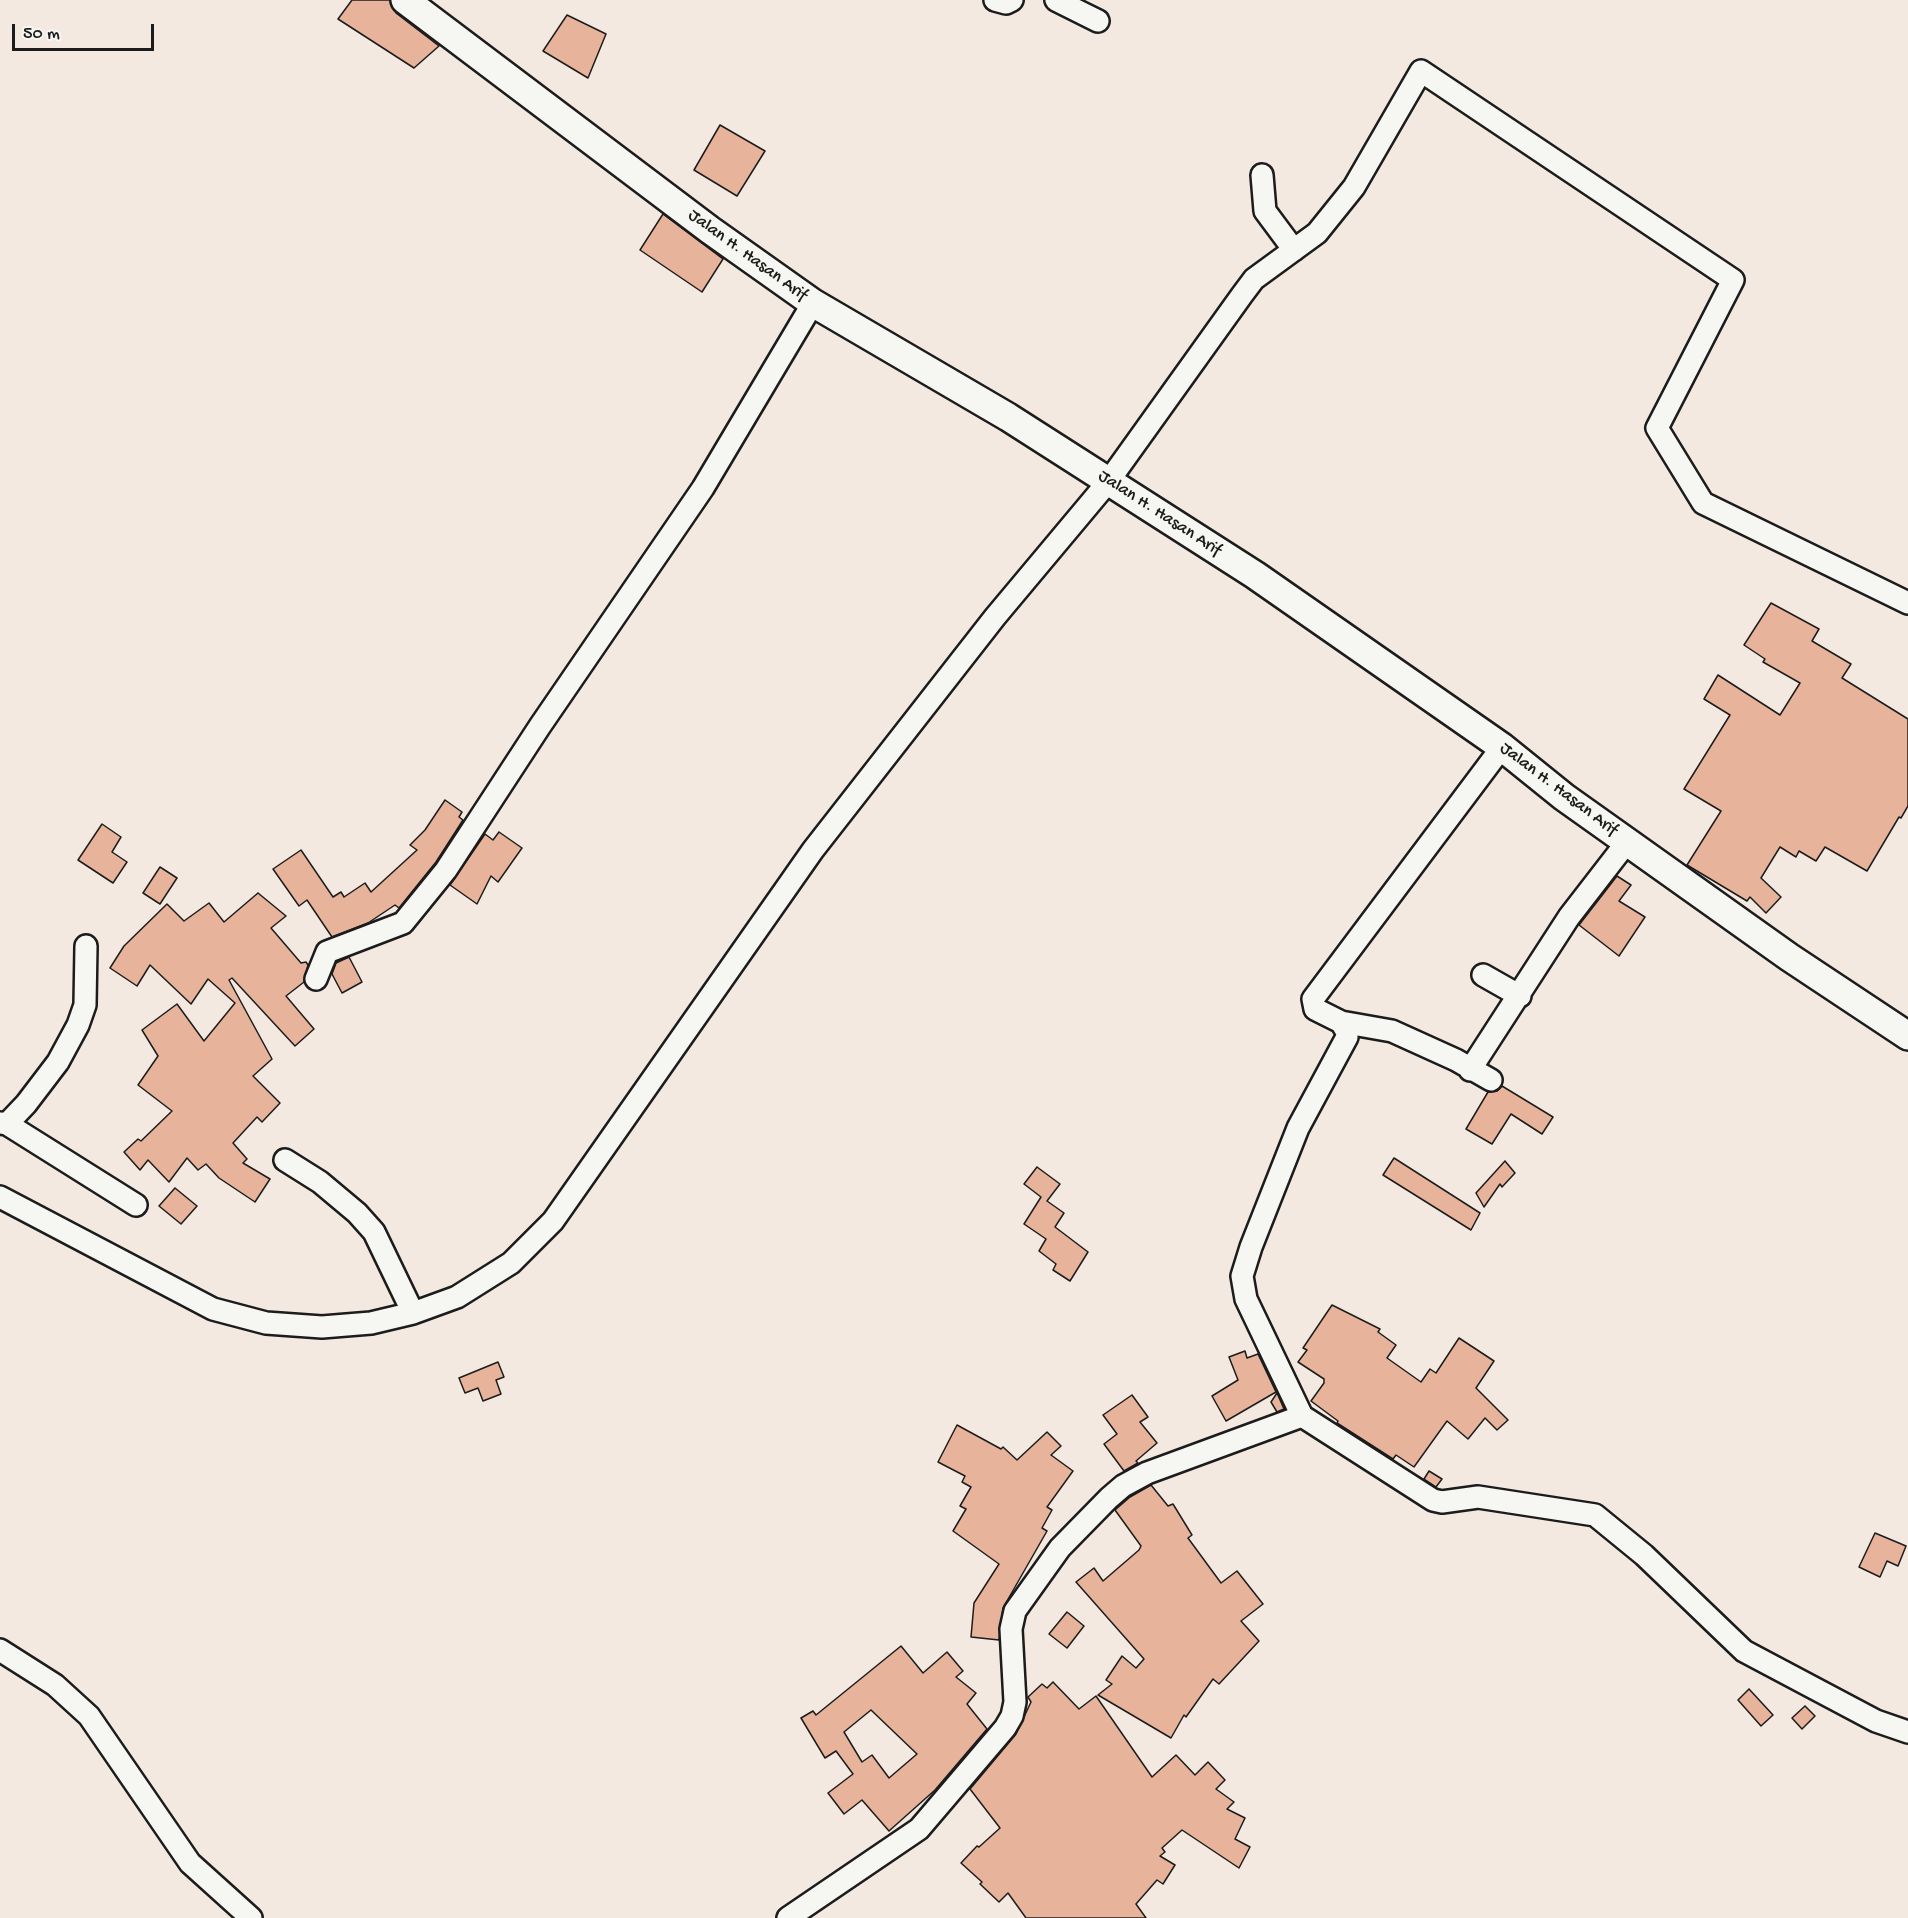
<!DOCTYPE html>
<html>
<head>
<meta charset="utf-8">
<style>
  body { margin:0 }
  #map { position:relative; width:1908px; height:1918px; overflow:hidden; background:#f3e9e1; font-family:"Gochi Hand",sans-serif }
  canvas { display:block }
  .scale { position:absolute; left:12px; top:24px; width:142px; height:27px; box-sizing:border-box; border:3px solid #1c1c1c; border-top:0; padding-left:8px; font-size:18px; line-height:21px; white-space:nowrap; color:#1c1c1c; -webkit-text-stroke:4px #f6f6f2; paint-order:stroke }
</style>
</head>
<body>
<div id="map">
<canvas width="1908" height="1918"></canvas>
<div class="scale">50 m</div>
</div>
<script>
const ctx = document.querySelector('canvas').getContext('2d');
ctx.lineJoin = 'round';
function paint(path, color) { ctx.fillStyle = color; ctx.fill(path, 'evenodd'); }
const poly = rows => new Path2D(rows.map(r => 'M' + r).join(''));
function strokePath(path, color, width, dash) { ctx.strokeStyle = color; ctx.lineWidth = width; ctx.lineCap = dash ? 'butt' : 'round'; ctx.setLineDash(dash || []); ctx.stroke(path); }
function label(font, color, halo, rows, align = 'center') {
  ctx.font = font + ' "Gochi Hand",sans-serif'; ctx.lineWidth = 4.5; ctx.setLineDash([]); ctx.textBaseline = 'middle'; ctx.strokeStyle = halo; ctx.fillStyle = color; for (const [text, x, y, turn = 0] of rows) {
    ctx.save(); ctx.translate(x, y); ctx.rotate((+turn || 0) * Math.PI / 180); ctx.textAlign = isNaN(turn) ? turn : align; if (halo) ctx.strokeText(text, 0, 0); ctx.fillText(text, 0, 0); ctx.restore();
  }
}
const building = poly([
  [352,0,390,0,396,13,439,46,414,68,338,19,352,0],
  [567,15,606,34,588,78,543,51,567,15],
  [720,125,765,151,737,196,694,170,720,125],
  [663,214,723,259,702,292,640,250,663,214],
  [1771,603,1819,629,1812,641,1851,664,1842,678,1908,719,1908,806,1901,818,1899,817,1867,871,1825,847,1816,861,1799,851,1796,857,1780,847,1761,878,1781,897,1766,913,1750,897,1747,901,1687,865,1721,811,1684,789,1730,715,1704,699,1718,675,1780,715,1800,683,1763,662,1765,659,1744,645,1771,603],
  [445,800,462,812,459,817,463,820,436,862,399,908,395,905,368,923,332,937,307,900,299,906,273,869,301,850,333,897,341,892,344,897,365,883,371,892,417,850,410,845,425,830,445,800],
  [102,824,121,837,112,852,127,862,113,883,78,860,102,824],
  [499,832,522,848,498,882,491,876,477,904,450,885,485,834,493,840,499,832],
  [160,867,177,878,160,904,143,893,160,867],
  [1617,876,1631,885,1619,901,1645,917,1619,956,1579,925,1617,876],
  [258,893,286,916,271,928,301,963,306,962,308,965,304,982,286,996,314,1029,295,1046,232,978,229,980,272,1059,253,1076,280,1103,262,1122,257,1117,233,1143,247,1159,243,1163,270,1179,255,1202,219,1178,206,1164,198,1170,187,1158,169,1182,148,1160,140,1170,124,1152,138,1139,141,1141,172,1111,138,1085,158,1056,142,1030,177,1004,204,1041,235,1003,208,979,191,1004,150,965,137,986,110,968,124,946,167,904,184,921,209,903,224,922,258,893],
  [349,957,362,982,342,993,332,974,336,963,349,957],
  [1502,1086,1553,1117,1542,1134,1511,1114,1492,1144,1466,1129,1488,1092,1497,1091,1502,1086],
  [1394,1158,1480,1213,1471,1230,1383,1175,1394,1158],
  [1505,1161,1515,1173,1502,1187,1500,1184,1484,1207,1476,1193,1505,1161],
  [1037,1167,1060,1184,1047,1201,1064,1213,1055,1227,1088,1252,1070,1281,1053,1270,1056,1264,1039,1251,1046,1239,1024,1224,1041,1197,1024,1184,1037,1167],
  [175,1188,197,1206,181,1224,159,1206,175,1188],
  [1332,1305,1380,1329,1378,1332,1396,1345,1387,1358,1421,1382,1430,1369,1436,1373,1459,1338,1494,1361,1476,1388,1508,1420,1497,1430,1485,1418,1468,1439,1447,1421,1414,1467,1396,1455,1393,1459,1337,1423,1338,1421,1311,1401,1324,1383,1324,1379,1298,1362,1307,1350,1303,1348,1332,1305],
  [1245,1351,1247,1358,1258,1354,1276,1392,1226,1421,1212,1396,1238,1380,1229,1357,1245,1351],
  [498,1362,504,1377,496,1380,501,1394,483,1401,478,1388,465,1393,459,1378,498,1362],
  [1277,1393,1284,1409,1277,1412,1271,1402,1277,1393],
  [1132,1395,1148,1417,1140,1422,1157,1443,1136,1461,1138,1463,1124,1471,1104,1444,1117,1434,1103,1415,1132,1395],
  [957,1425,1001,1449,1003,1447,1017,1460,1047,1432,1061,1446,1051,1455,1073,1471,1047,1507,1052,1510,1042,1528,1047,1531,1003,1608,999,1640,971,1637,974,1603,999,1564,953,1531,966,1509,960,1506,971,1487,962,1482,965,1476,938,1462,957,1425],
  [1429,1471,1442,1479,1436,1487,1424,1479,1429,1471],
  [1151,1485,1168,1506,1173,1504,1192,1535,1188,1538,1221,1583,1237,1571,1263,1604,1241,1621,1259,1641,1219,1684,1213,1679,1186,1717,1184,1715,1171,1738,1098,1695,1112,1684,1106,1680,1122,1656,1136,1668,1144,1659,1076,1582,1094,1568,1103,1581,1139,1550,1141,1546,1115,1510,1130,1497,1151,1485],
  [1875,1533,1906,1546,1898,1566,1887,1561,1880,1577,1859,1567,1875,1533],
  [1067,1612,1084,1626,1067,1648,1049,1634,1067,1612],
  [901,1646,923,1673,947,1652,963,1671,956,1677,976,1693,967,1704,987,1729,935,1790,889,1831,862,1800,844,1814,828,1793,853,1774,836,1751,825,1758,801,1718,813,1711,816,1715,901,1646],
  [871,1710,917,1754,889,1778,872,1755,862,1762,844,1732,871,1710],
  [1053,1682,1079,1709,1096,1696,1152,1777,1176,1755,1195,1775,1208,1762,1225,1780,1216,1789,1234,1802,1227,1809,1245,1818,1235,1839,1250,1847,1239,1868,1182,1830,1162,1848,1165,1852,1160,1856,1175,1865,1163,1884,1157,1880,1136,1904,1146,1918,1026,1918,1008,1893,999,1902,980,1884,982,1882,961,1863,977,1846,979,1847,1000,1828,970,1789,1016,1734,1031,1702,1028,1697,1042,1684,1047,1688,1053,1682],
  [1749,1689,1773,1715,1761,1726,1738,1700,1749,1689],
  [1805,1706,1815,1716,1802,1729,1792,1718,1805,1706]
]);
const minor = poly([
  [995,0,1006,3,1012,0],
  [1056,0,1098,21],
  [1262,175,1265,211,1294,250],
  [1502,747,1313,999,1315,1009,1341,1022,1347,1032,1347,1037,1298,1128,1251,1247,1242,1276,1246,1299,1302,1416,1433,1500,1442,1502,1478,1497,1595,1515,1644,1555,1744,1651,1876,1721,1908,1732],
  [1483,975,1520,996],
  [316,979,327,952,403,923,446,870,540,726,703,488,813,303],
  [1341,1022,1392,1031,1456,1060,1491,1080],
  [1470,1070,1569,917,1627,842],
  [0,1123,7,1124,26,1104,58,1062,78,1025,85,1005,86,946],
  [7,1124,136,1205],
  [285,1160,320,1182,357,1213,374,1232,413,1313],
  [0,1197,213,1309,266,1323,322,1327,371,1323,413,1313,457,1297,511,1263,553,1221,813,850,995,617,1108,482,1242,295,1254,279,1317,233,1354,187,1421,71,1733,280,1657,428,1703,503,1908,603],
  [0,1650,55,1685,89,1716,190,1863,251,1918],
  [788,1918,919,1829,1005,1728,1012,1716,1015,1702,1011,1629,1015,1611,1060,1548,1109,1498,1123,1486,1147,1473,1302,1416]
]);
const major = poly([
  [405,0,710,230,813,303,1008,417,1255,575,1502,747,1564,797,1789,957,1908,1036]
]);
const streetNames = [
  ["Jalan H. Hasan Arif",747,256,36],
  ["Jalan H. Hasan Arif",1159,514,33],
  ["Jalan H. Hasan Arif",1558,790,37]
];
paint(building, '#e8b39b');
strokePath(building, '#1c1c1c', 1.5);
strokePath(minor, '#1c1c1c', 26);
strokePath(major, '#1c1c1c', 32);
strokePath(minor, '#f6f6f2', 21);
strokePath(major, '#f6f6f2', 27);
label('18px', '#1c1c1c', '#f6f6f2', streetNames);
</script>
</body>
</html>
